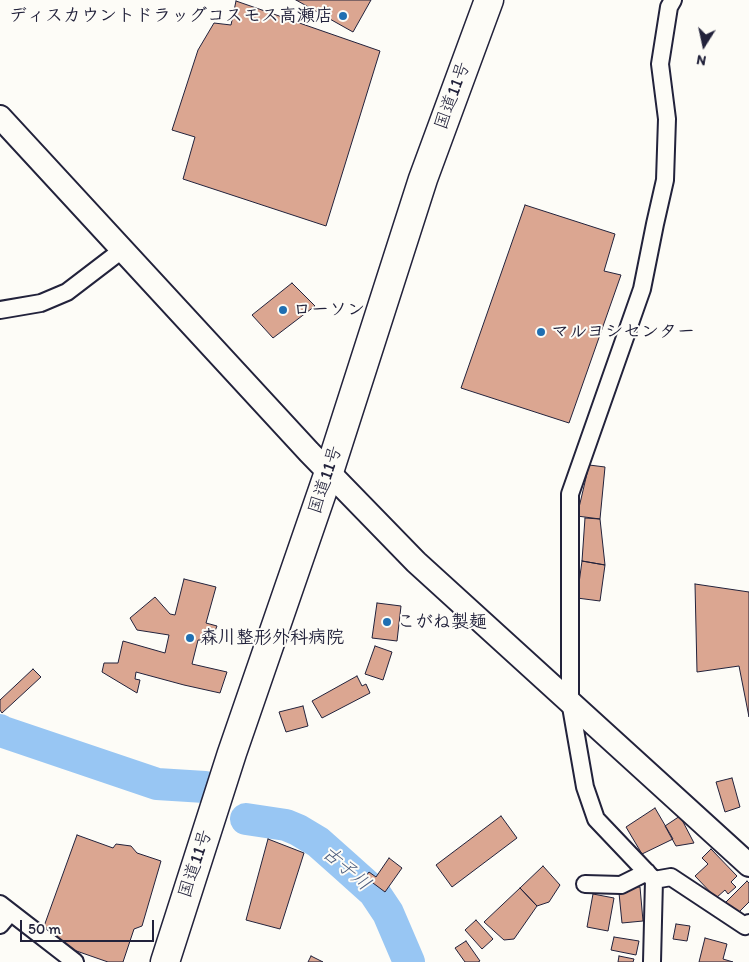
<!DOCTYPE html>
<html>
<head>
<meta charset="utf-8">
<style>
  body { margin:0 }
  #map { position:relative; width:749px; height:962px; overflow:hidden; background:#fdfcf7; font-family:Itim,sans-serif }
  canvas { display:block }
  .north { position:absolute; left:679px; top:20px; width:50px; height:50px; -webkit-text-stroke:4px #fdfcf7; paint-order:stroke; rotate:190deg; font-size:14px; font-weight:700; line-height:20px; text-align:center; color:#22223b }
  .north::after { content:''; display:block; margin:auto; width:18px; height:22px; background:#22223b; clip-path:polygon(50% 0,100% 100%,50% 72%,0 100%) }
  .scale { position:absolute; left:20px; top:920px; width:134px; height:22px; box-sizing:border-box; border:2px solid #22223b; border-top:0; padding-left:6px; font-size:15px; line-height:18px; white-space:nowrap; color:#22223b; -webkit-text-stroke:4px #fdfcf7; paint-order:stroke }
</style>
</head>
<body>
<div id="map">
<canvas width="749" height="962"></canvas>
<div class="north">N</div>
<div class="scale">50 m</div>
</div>
<script>
const ctx = document.querySelector('canvas').getContext('2d');
ctx.lineJoin = 'round';
const poly = rows => new Path2D(rows.map(r => 'M' + r).join(''));
function strokePath(path, color, width, dash) { ctx.strokeStyle = color; ctx.lineWidth = width; ctx.lineCap = dash ? 'butt' : 'round'; ctx.setLineDash(dash || []); ctx.stroke(path); }
function paint(path, color) { ctx.fillStyle = color; ctx.fill(path, 'evenodd'); }
function label(font, color, halo, rows, align = 'center') {
  ctx.font = font + ' Itim,"Klee One",sans-serif'; ctx.lineWidth = 4; ctx.setLineDash([]); ctx.textBaseline = 'middle'; ctx.strokeStyle = halo; ctx.fillStyle = color; for (const [text, x, y, turn = 0] of rows) {
    ctx.save(); ctx.translate(x, y); ctx.rotate((+turn || 0) * Math.PI / 180); ctx.textAlign = isNaN(turn) ? turn : align; if (halo) ctx.strokeText(text, 0, 0); ctx.fillText(text, 0, 0); ctx.restore();
  }
}
const river = poly([
  [0,730,3,732,157,784,205,787],
  [246,819,286,825,298,830,318,842,345,866,374,892,388,913,409,962]
]);
const building = poly([
  [296,0,371,0,353,32,296,0],
  [236,1,380,51,326,226,183,179,195,137,172,130,198,50,214,23,231,25,236,1],
  [525,205,615,234,604,271,621,275,569,423,461,388,525,205],
  [292,283,315,306,273,338,252,315,292,283],
  [589,465,605,467,600,519,577,516,589,465],
  [585,518,600,519,605,565,582,561,585,518],
  [582,561,605,565,600,601,577,598,582,561],
  [184,579,216,587,206,623,217,626,211,641,198,640,192,664,227,672,220,693,184,685,136,672,135,679,140,680,137,693,102,672,104,663,118,663,123,641,165,653,169,635,137,630,130,618,155,597,170,614,175,615,184,579],
  [695,584,749,592,749,717,739,666,697,672,695,584],
  [377,603,401,606,397,641,372,638,377,603],
  [375,646,392,652,383,680,365,674,375,646],
  [33,669,41,677,2,713,0,710,0,700,33,669],
  [357,676,362,686,366,684,370,693,322,718,312,701,357,676],
  [303,706,308,726,286,732,279,712,303,706],
  [732,778,740,807,725,812,716,782,732,778],
  [655,808,673,839,642,854,626,827,655,808],
  [501,816,517,838,452,887,436,865,501,816],
  [680,816,694,843,676,846,665,826,680,816],
  [77,835,113,848,116,844,131,846,137,853,161,861,142,926,134,929,123,962,108,962,65,947,43,929,77,835],
  [268,839,304,853,280,929,246,920,268,839],
  [711,849,737,876,731,882,736,887,728,894,725,890,716,898,695,876,708,864,702,858,711,849],
  [389,858,402,868,385,892,365,877,369,872,376,877,389,858],
  [543,866,560,885,549,902,537,906,520,888,543,866],
  [747,881,749,883,749,902,737,914,725,903,747,881],
  [628,887,640,887,643,921,622,923,619,893,628,892,628,887],
  [520,888,537,906,514,939,504,940,484,922,520,888],
  [593,894,614,898,608,931,587,927,593,894],
  [476,920,493,939,482,949,465,930,476,920],
  [676,924,690,926,687,941,673,939,676,924],
  [614,937,639,941,636,955,611,950,614,937],
  [705,938,727,944,723,959,733,962,699,962,705,938],
  [466,941,480,961,478,962,465,962,455,948,466,941],
  [311,956,323,962,308,962,311,956],
  [619,956,634,959,633,962,618,962,619,956]
]);
const street = poly([
  [0,310,41,303,67,292,122,250],
  [654,880,671,877,745,926,749,923],
  [585,884,621,885,647,872],
  [0,904,75,962],
  [0,925,10,913],
  [652,962,654,880,596,819,585,787,570,701,570,494,642,289,655,224,665,180,667,119,660,64,669,7,673,0]
]);
const secondary = poly([
  [0,117,309,452,416,562,749,865]
]);
const highway = poly([
  [165,962,232,753,329,472,423,179,489,0]
]);
const markers = [
  [343,16,5,"#1f6fb2"],
  [283,310,5,"#1f6fb2"],
  [541,332,5,"#1f6fb2"],
  [387,622,5,"#1f6fb2"],
  [190,638,5,"#1f6fb2"]
];
const poiNames = [
  ["ディスカウントドラッグコスモス高瀬店",333,16,"right"],
  ["ローソン",293,310],
  ["マルヨシセンター",551,332],
  ["こがね製麺",397,622],
  ["森川整形外科病院",200,638]
];
const streetNames = [
  ["国道11号",453,96,-70],
  ["国道11号",326,480,-72],
  ["国道11号",196,864,-72]
];
const waterNames = [
  ["古子川",346,869,41]
];
strokePath(river, '#98c6f3', 32);
paint(building, '#dba691');
strokePath(building, '#22223b', 1);
strokePath(street, '#22223b', 20);
strokePath(secondary, '#22223b', 26);
strokePath(highway, '#22223b', 31);
strokePath(street, '#fdfcf7', 16);
strokePath(secondary, '#fdfcf7', 22);
strokePath(highway, '#fdfcf7', 28);
for (const [x, y, r, color] of markers) { const dot = new Path2D(); dot.arc(x, y, r, 0, 2 * Math.PI); ctx.fillStyle = color; ctx.fill(dot); strokePath(dot, '#fdfcf7', 2); }
label('bold 18px', '#22223b', '#fdfcf7', poiNames, 'left');
label('18px', '#22223b', '#fdfcf7', streetNames);
label('italic 19px', '#4b5b7b', '#fdfcf7', waterNames);
</script>
</body>
</html>
